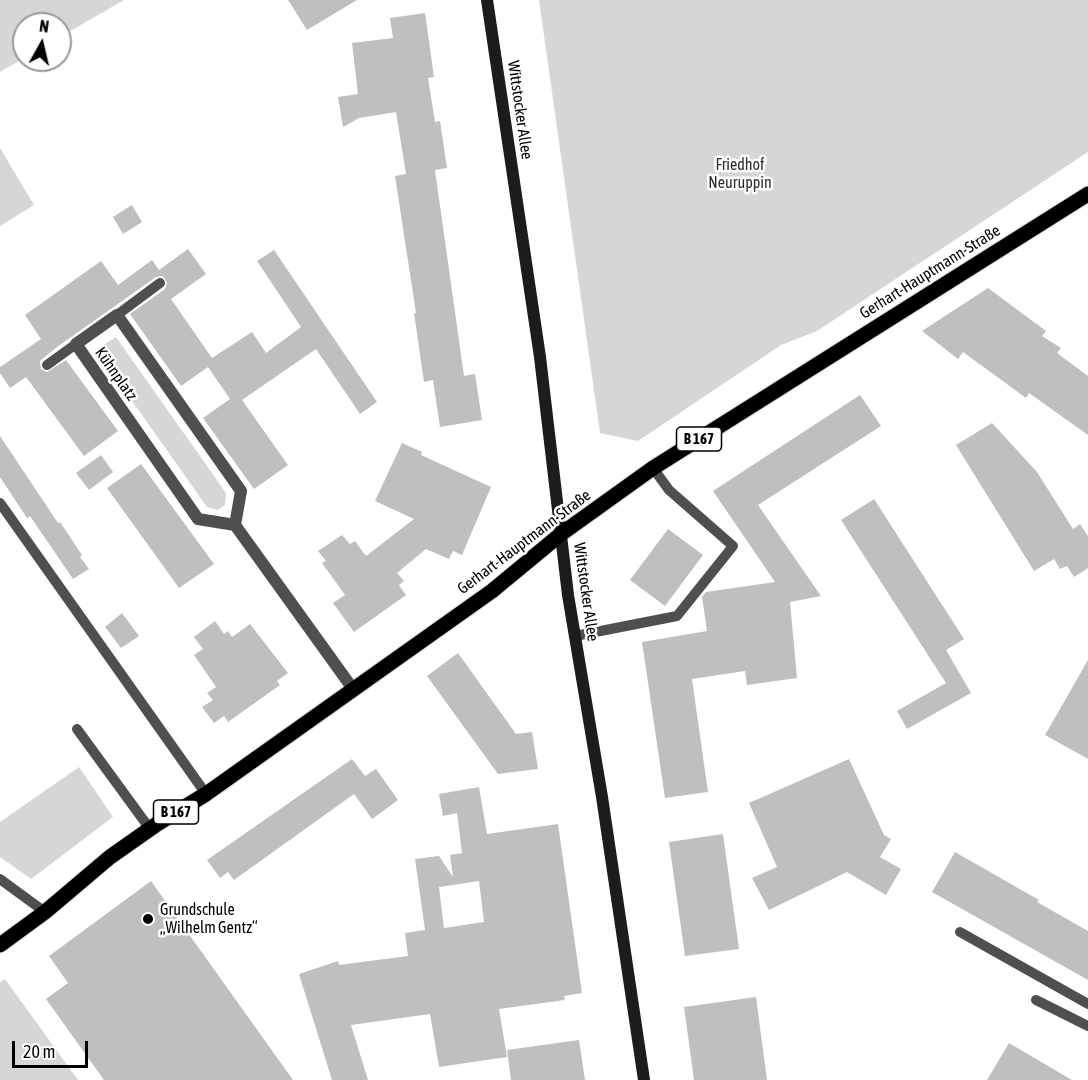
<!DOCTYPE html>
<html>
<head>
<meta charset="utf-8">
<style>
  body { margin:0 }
  #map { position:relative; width:1088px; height:1080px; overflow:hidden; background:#fff; font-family:"Asap Condensed",sans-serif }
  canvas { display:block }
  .north { position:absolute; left:12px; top:12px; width:60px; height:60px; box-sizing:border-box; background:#fff; border:2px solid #999; border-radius:50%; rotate:8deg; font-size:16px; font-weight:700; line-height:24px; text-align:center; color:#000 }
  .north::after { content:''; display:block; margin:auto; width:21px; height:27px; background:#000; clip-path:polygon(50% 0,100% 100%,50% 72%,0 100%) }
  .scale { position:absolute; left:12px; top:1041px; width:76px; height:27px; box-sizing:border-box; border:3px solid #000; border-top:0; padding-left:8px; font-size:18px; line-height:21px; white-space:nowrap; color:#000; -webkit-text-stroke:4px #fff; paint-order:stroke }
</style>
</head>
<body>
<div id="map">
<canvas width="1088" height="1080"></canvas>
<div class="north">N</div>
<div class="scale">20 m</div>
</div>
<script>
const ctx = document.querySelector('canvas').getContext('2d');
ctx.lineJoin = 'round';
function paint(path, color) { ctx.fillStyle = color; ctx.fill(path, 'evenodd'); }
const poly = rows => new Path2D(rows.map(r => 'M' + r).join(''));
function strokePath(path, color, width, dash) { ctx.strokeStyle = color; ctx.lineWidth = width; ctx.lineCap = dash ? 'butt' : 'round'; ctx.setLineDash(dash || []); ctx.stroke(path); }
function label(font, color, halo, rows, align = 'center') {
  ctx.font = font + ' "Asap Condensed",sans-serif'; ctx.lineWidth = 5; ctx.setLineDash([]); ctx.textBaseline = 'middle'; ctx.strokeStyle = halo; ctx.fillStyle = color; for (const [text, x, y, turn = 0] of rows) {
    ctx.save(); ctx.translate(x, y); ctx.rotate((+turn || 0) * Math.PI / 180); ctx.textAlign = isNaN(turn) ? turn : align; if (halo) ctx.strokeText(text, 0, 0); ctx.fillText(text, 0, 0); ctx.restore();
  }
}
const green = poly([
  [0,0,124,0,60,37,60,24,24,24,24,58,0,72],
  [539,0,1088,0,1088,152,817,331,781,345,638,441,600,433],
  [0,148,34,205,0,226],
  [116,337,226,493,225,505,218,510,207,507,96,350],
  [79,767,113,817,31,879,0,857,0,822],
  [5,979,78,1080,0,1080,0,982]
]);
const building = poly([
  [288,0,357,0,307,30],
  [425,13,434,77,428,78,435,122,440,121,447,168,435,170,464,376,475,374,482,420,440,427,433,380,424,382,414,313,416,313,395,176,406,174,396,112,359,118,343,127,338,97,358,94,352,43,393,38,390,18],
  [132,205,142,222,123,234,113,217],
  [188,249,206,274,171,299,212,358,252,332,266,353,301,327,257,261,274,250,377,402,360,414,316,349,242,400,288,465,254,489,203,418,230,399,208,367,181,386,130,314,165,289,167,283,163,276,156,277,57,347,40,361,41,369,47,372,66,360,118,431,84,456,26,377,10,388,0,373,0,367,41,339,25,315,101,261,118,285,152,260,159,270],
  [988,288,1046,331,1042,336,1061,348,1057,353,1088,376,1088,435,1029,393,1026,398,963,352,958,359,922,331],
  [860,395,881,426,758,505,821,596,790,602,797,678,747,685,745,671,692,679,708,792,665,798,642,642,707,631,702,597,706,592,775,582,713,491],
  [992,423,1037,472,1073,529,1080,524,1088,536,1088,568,1074,577,1067,566,1060,569,1054,559,1034,571,956,445],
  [0,436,58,523,60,522,82,555,80,557,89,569,73,579,30,516,27,518,0,477],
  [402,443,422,452,421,455,491,487,462,555,453,551,449,559,426,549,397,573,404,581,399,585,406,595,354,632,333,603,345,595,322,563,326,561,318,551,342,535,350,544,355,541,366,556,414,519,375,501],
  [101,455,113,472,89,490,76,473],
  [141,464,214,564,179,588,107,488],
  [874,499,964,639,946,650,971,693,907,729,897,711,946,683,841,520],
  [668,529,703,555,665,606,630,580],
  [122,613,139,636,121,648,105,627],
  [215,621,224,634,228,631,232,637,250,624,288,673,277,681,280,685,228,722,224,716,214,723,202,707,213,700,207,693,216,687,194,655,203,649,194,637],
  [458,653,516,734,532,732,538,769,498,774,427,676],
  [1088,660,1088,759,1045,735],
  [352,759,365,776,376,769,398,800,372,819,354,794,234,880,228,872,220,878,207,860],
  [849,759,884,835,891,839,880,857,901,869,886,895,847,872,769,910,752,878,777,867,749,803],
  [479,787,487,834,558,824,582,993,564,996,565,1000,499,1009,507,1057,439,1067,430,1014,351,1025,368,1080,332,1080,299,974,338,961,339,965,408,956,405,933,425,930,415,859,439,856,453,877,450,855,462,853,457,813,443,816,439,794],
  [479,881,484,922,444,928,439,887],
  [723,834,739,949,685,956,669,842],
  [955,852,1039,900,1037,902,1088,931,1088,980,932,892],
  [151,881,293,1080,104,1080,46,999,68,983,49,956],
  [756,997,767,1080,694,1080,684,1007],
  [579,1040,585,1080,511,1080,507,1050],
  [1009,1043,1072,1080,987,1080]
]);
const lane = poly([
  [117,315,160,283],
  [47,365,76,344],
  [0,503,206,794],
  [575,636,677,616,733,546,669,490,653,468],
  [77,729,150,829],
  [0,879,45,912],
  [960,932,1088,1004],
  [1036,1000,1088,1026]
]);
const street = poly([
  [235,525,198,519,76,344,117,315,241,491,235,525,353,689]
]);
const secondary = poly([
  [487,0,540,357,568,595,602,797,644,1080]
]);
const primary = poly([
  [0,945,45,912,110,857,157,824,206,794,492,591,561,534,653,468,1088,194]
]);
const markers = [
  [148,919,6,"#000"]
];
const shields = [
  [699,439,45],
  [176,812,45]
];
const shieldNames = [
  ["B 167",699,439],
  ["B 167",176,812]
];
const streetNames = [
  ["Wittstocker Allee",520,110,82],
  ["Gerhart-Hauptmann-Straße",930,272,-32],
  ["Kühnplatz",116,374,55],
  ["Gerhart-Hauptmann-Straße",524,542,-37],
  ["Wittstocker Allee",586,592,82]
];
const parkNames = [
  ["Friedhof",740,165],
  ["Neuruppin",740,183]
];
const poiNames = [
  ["Grundschule",160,910],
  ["„Wilhelm Gentz“",160,928]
];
paint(green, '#d6d6d6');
paint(building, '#bfbfbf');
strokePath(primary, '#dbdbdb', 17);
strokePath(lane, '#4f4f4f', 10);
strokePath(street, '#4f4f4f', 12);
strokePath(secondary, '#1c1c1c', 12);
strokePath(primary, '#000', 15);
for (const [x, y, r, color] of markers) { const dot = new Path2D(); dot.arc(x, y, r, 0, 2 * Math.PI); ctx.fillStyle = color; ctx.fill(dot); strokePath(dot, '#fff', 2); }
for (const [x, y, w] of shields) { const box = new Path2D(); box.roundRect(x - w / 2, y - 12, w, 24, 4.5); ctx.fillStyle = '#fff'; ctx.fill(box); strokePath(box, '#000', 1.5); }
label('bold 15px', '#000', null, shieldNames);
label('16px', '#000', '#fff', streetNames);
label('16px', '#2d2d2d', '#fff', parkNames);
label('16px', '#000', '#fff', poiNames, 'left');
</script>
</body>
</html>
